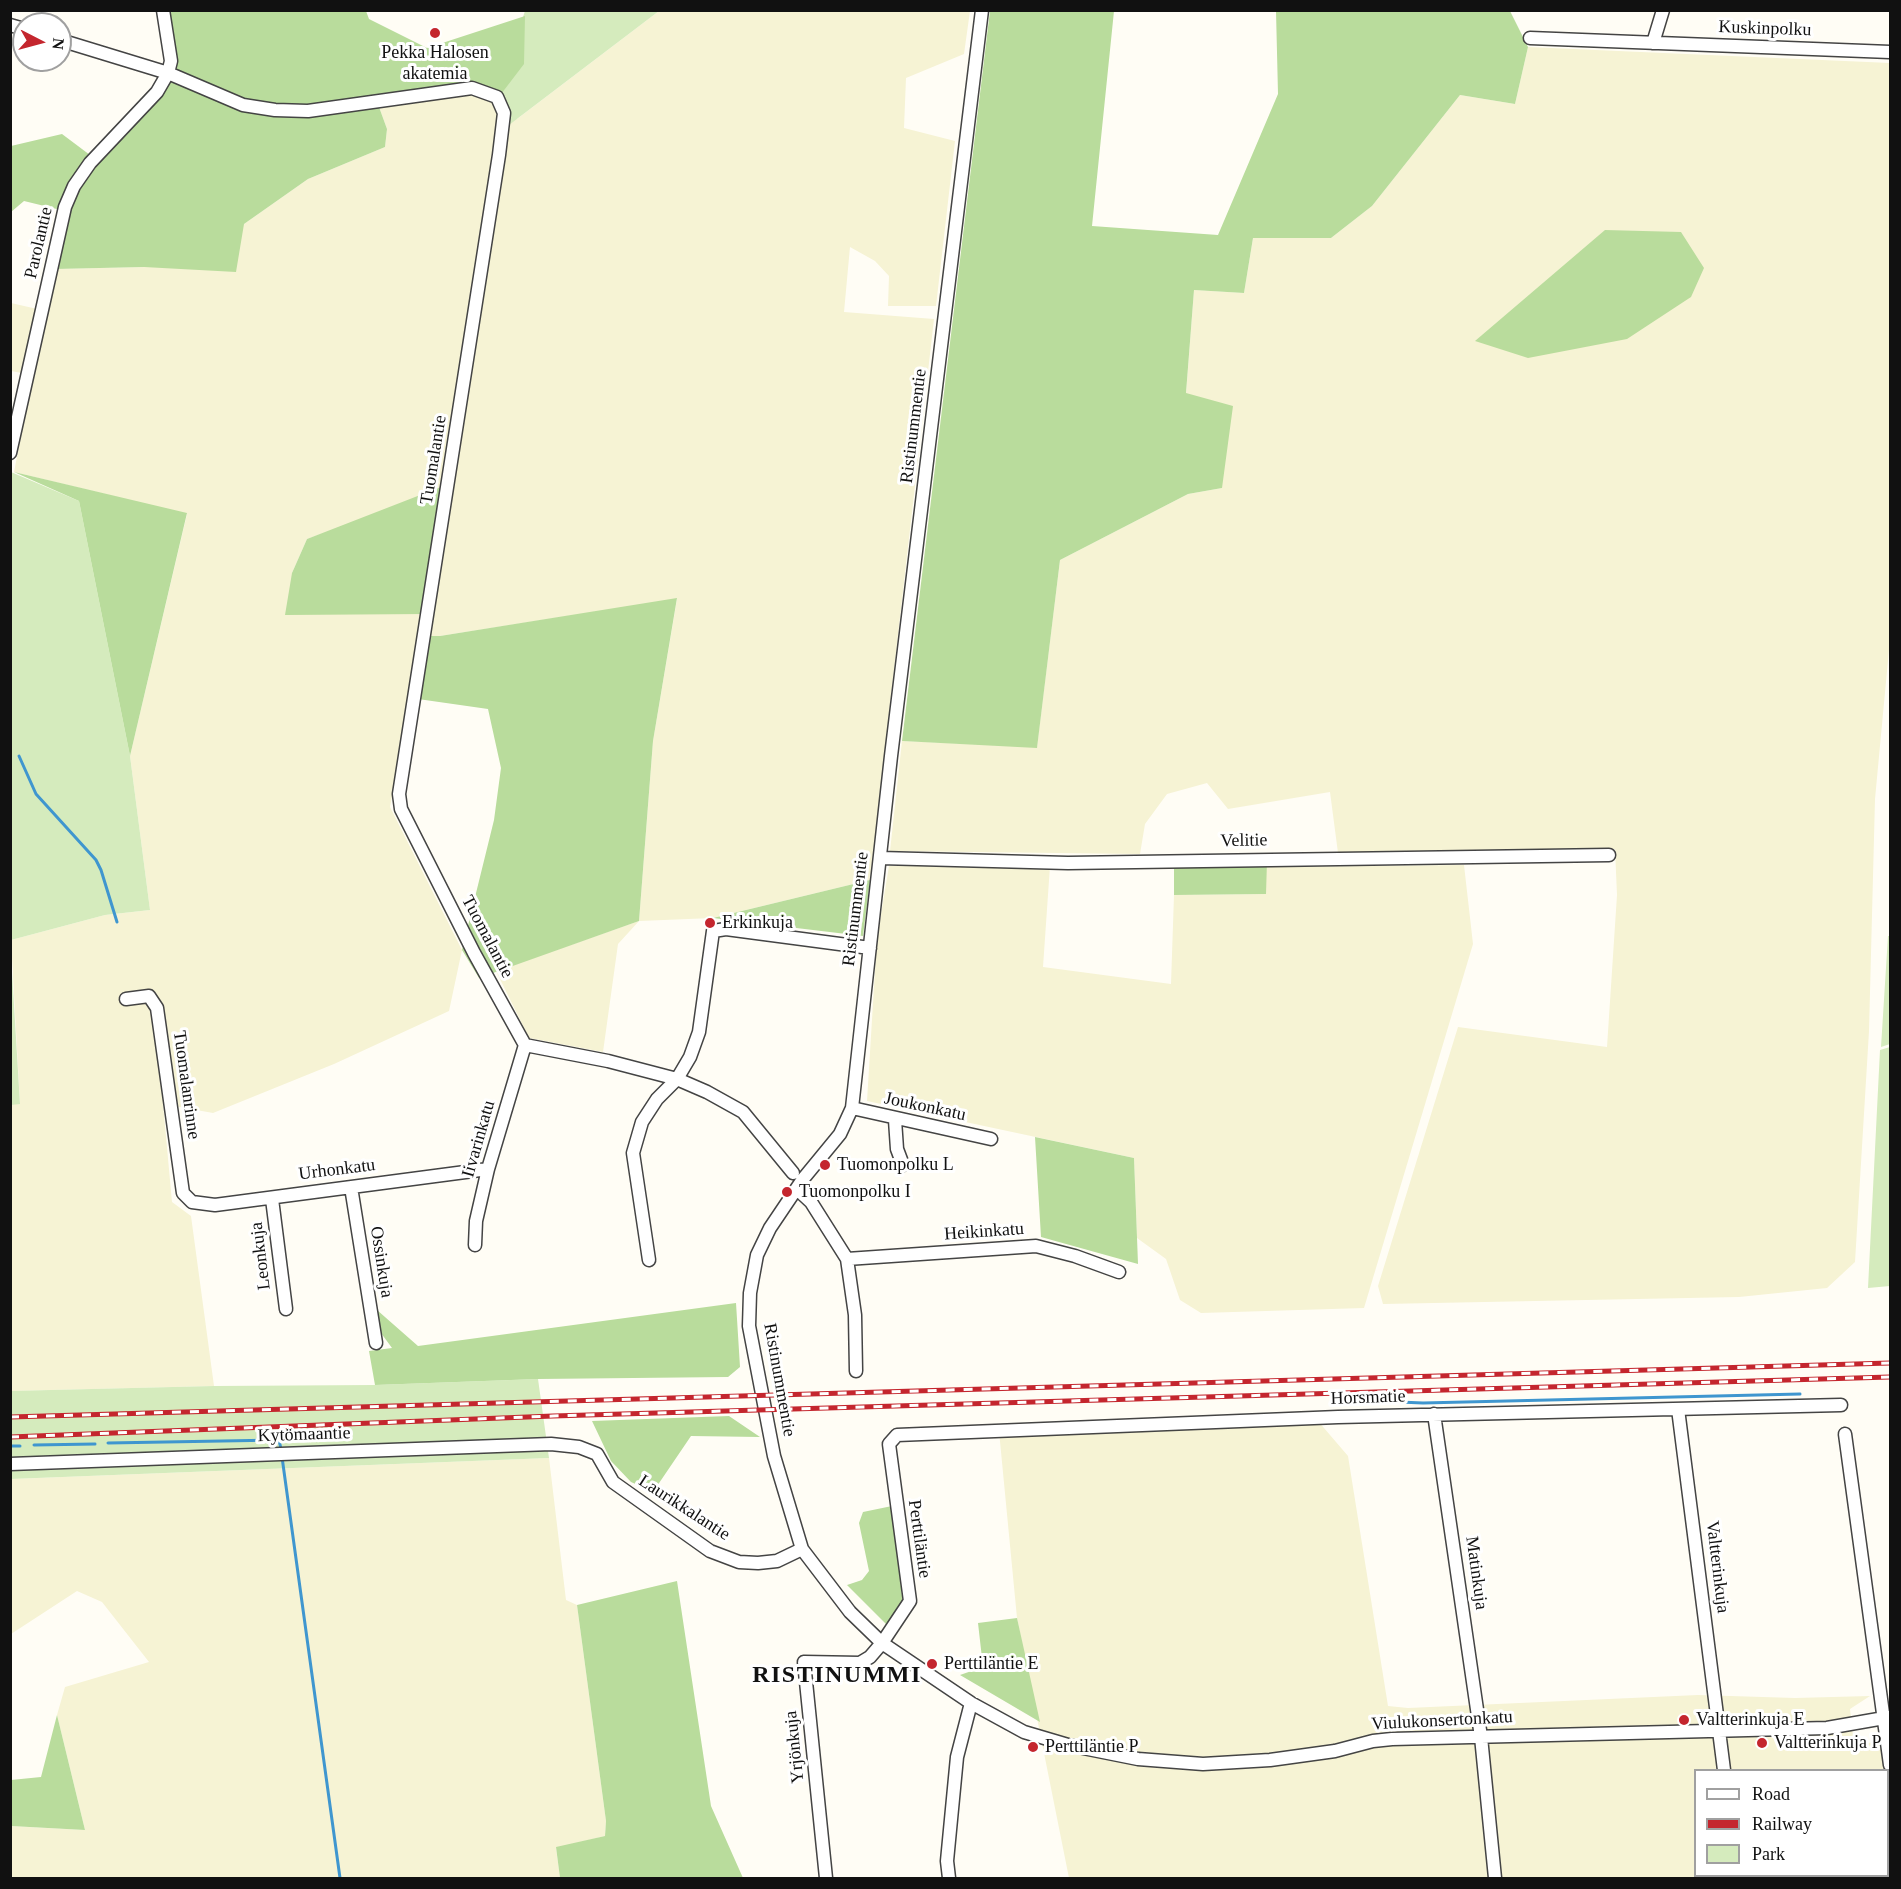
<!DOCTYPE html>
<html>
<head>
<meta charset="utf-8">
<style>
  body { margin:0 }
  #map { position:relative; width:1901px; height:1889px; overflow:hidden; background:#fffdf5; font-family:Georgia,serif }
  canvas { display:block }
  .frame { position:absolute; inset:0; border:12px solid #111; pointer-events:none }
  .legend { position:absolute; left:1694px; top:1769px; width:195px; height:108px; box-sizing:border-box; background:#fff; border:2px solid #a0a0a0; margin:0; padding:8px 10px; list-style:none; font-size:18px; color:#111 }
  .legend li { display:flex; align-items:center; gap:12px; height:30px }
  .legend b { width:30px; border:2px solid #a0a0a0 }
  .north { position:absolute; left:12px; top:12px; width:60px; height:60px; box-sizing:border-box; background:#fff; border:2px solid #a0a0a0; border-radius:50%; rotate:96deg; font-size:16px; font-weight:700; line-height:24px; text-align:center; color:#111 }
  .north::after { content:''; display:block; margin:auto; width:21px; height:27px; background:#c4262e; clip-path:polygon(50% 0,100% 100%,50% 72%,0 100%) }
</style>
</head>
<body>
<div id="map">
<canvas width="1901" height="1889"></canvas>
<div class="frame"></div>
<ul class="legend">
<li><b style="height:8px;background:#fff"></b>Road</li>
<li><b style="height:8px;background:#c4262e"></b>Railway</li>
<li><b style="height:16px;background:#d5ebbd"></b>Park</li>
</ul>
<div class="north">N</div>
</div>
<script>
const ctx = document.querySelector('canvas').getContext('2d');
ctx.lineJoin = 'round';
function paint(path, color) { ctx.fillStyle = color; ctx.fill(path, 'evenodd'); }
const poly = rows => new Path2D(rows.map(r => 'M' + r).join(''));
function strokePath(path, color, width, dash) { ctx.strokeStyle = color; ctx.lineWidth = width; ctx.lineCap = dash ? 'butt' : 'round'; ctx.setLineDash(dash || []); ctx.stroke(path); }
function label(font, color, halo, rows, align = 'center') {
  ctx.font = font + ' Georgia,serif'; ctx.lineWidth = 6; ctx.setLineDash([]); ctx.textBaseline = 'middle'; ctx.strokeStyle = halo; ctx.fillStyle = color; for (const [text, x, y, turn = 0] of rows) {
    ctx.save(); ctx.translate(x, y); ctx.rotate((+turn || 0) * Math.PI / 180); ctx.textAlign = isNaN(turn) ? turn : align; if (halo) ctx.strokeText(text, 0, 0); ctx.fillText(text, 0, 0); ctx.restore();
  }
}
const farmland = poly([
  [659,11,970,11,964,54,906,78,904,128,955,141,936,306,888,306,889,276,875,261,850,247,844,312,934,319,870,880,713,918,639,921,618,944,603,1052,529,1038,496,971,639,921,653,741,677,599,440,636,422,636,390,807,462,950,449,1011,334,1064,213,1113,163,1104,172,1202,191,1216,214,1386,11,1391,10,1105,20,1103,11,940,105,915,150,910,130,756,187,514,14,472,33,375,11,371,11,303,46,311,55,269,144,267,244,224,308,179,385,147,387,129,379,107,473,92,484,95,517,119],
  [346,525,292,573,307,539],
  [1528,47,1890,63,1890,639,1875,799,1869,1031,1855,1262,1827,1288,1739,1297,1383,1304,1378,1286,1458,1027,1607,1047,1617,895,1615,849,1338,853,1330,792,1228,809,1207,783,1167,794,1145,824,1140,854,890,851,902,741,1037,747,1060,560,1188,494,1222,488,1186,394,1194,290,1244,293,1253,238,1331,238,1372,206,1460,95,1515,104],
  [1464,865,1473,944,1364,1308,1201,1313,1180,1300,1166,1259,1137,1238,1134,1158,867,1101,877,938,889,866,1050,866,1043,967,1171,984,1174,895,1266,894,1266,867],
  [1318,1421,1348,1456,1388,1706,1408,1708,1698,1695,1795,1698,1870,1696,1850,1709,1854,1745,1882,1741,1887,1770,1696,1770,1696,1876,1888,1876,1888,1774,1890,1795,1890,1873,1884,1878,1069,1878,1017,1618,999,1431],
  [549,1458,566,1600,577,1605,606,1821,605,1836,556,1848,560,1878,11,1878,10,1826,85,1830,57,1715,65,1687,149,1662,102,1602,77,1591,11,1634,11,1479]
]);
const green = poly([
  [525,11,659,11,509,125,499,114,495,102],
  [11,472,79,501,130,756,150,910,105,915,11,940],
  [1888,936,1890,936,1890,1044,1881,1047],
  [11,955,20,1104,11,1105,10,1105],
  [1890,1047,1890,1286,1868,1288,1880,1050],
  [538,1379,549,1458,11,1479,10,1391,214,1386,375,1385]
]);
const forest = poly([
  [169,11,366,11,369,19,427,48,525,16,524,64,495,102,472,92,379,107,387,129,385,147,308,179,244,224,236,272,144,267,55,269,69,212,24,201,11,212,11,146,62,134,98,161,172,81,177,59],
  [990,11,1114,11,1092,226,1218,235,1278,94,1276,11,1510,11,1528,47,1515,104,1460,95,1372,206,1331,238,1253,238,1244,293,1194,290,1186,393,1233,406,1222,488,1188,494,1060,560,1037,748,902,741],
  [1605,230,1681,232,1704,268,1691,297,1627,339,1528,358,1475,341],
  [14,472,187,513,130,756,79,501],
  [446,485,426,614,285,615,292,573,307,539],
  [677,598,653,741,639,921,479,978,462,950,494,820,501,768,488,709,411,698,422,636,440,636],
  [1267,861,1266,894,1174,895,1174,862],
  [870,880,863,936,713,918],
  [1035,1137,1134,1158,1138,1264,1041,1237],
  [736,1303,740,1367,728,1377,538,1379,375,1385,369,1351,392,1348,381,1333,377,1310,418,1346],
  [729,1416,760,1437,691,1436,653,1492,631,1482,611,1461,592,1421],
  [892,1506,903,1605,886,1624,847,1585,862,1580,869,1571,859,1523,863,1512],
  [677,1581,711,1806,743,1878,560,1878,556,1847,605,1836,606,1821,577,1605],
  [1017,1618,1040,1722,960,1675,983,1667,978,1623],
  [57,1715,85,1830,11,1826,11,1780,41,1777]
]);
const stream = poly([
  [19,756,36,794,96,860,101,870,117,922],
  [1375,1401,1423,1403,1800,1394],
  [108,1443,279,1440,281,1449],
  [34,1445,95,1444],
  [10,1446,20,1446],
  [282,1457,340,1878]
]);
const minor = poly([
  [163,10,171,61,168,73,243,105,275,110,308,111,472,88,497,97,504,113,499,155,399,794,401,809,474,953,525,1045,608,1061,677,1079,707,1092,743,1112,793,1173],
  [982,10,891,756,852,1108,840,1134,803,1179,770,1228,757,1255,750,1293,749,1326,774,1456,802,1549,850,1612,882,1643,971,1703,1024,1732,1068,1745,1138,1759,1203,1764,1270,1760,1335,1751,1373,1741,1392,1739,1827,1728,1890,1717],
  [10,25,24,29],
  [1530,38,1890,52],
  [1653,43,1663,10],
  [10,453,65,207,74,186,90,163,157,92,168,73,60,40],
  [880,858,1068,863,1609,855],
  [126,999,149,996,157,1008,183,1193,192,1202,215,1205,488,1169],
  [852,1108,991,1139],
  [895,1120,897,1149,903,1165],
  [351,1187,376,1343],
  [797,1189,811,1202,847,1259,855,1315,856,1371],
  [272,1199,286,1309],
  [475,1245,476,1221,488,1169,525,1045],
  [847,1259,1036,1246,1075,1256,1119,1272],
  [649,1260,633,1153,642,1122,657,1099,677,1079,690,1057,699,1032,713,931,726,929,870,948],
  [1678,1409,1724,1770],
  [1434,1414,1481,1737,1495,1878],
  [1845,1434,1890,1765],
  [10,1464,551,1444,579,1447,597,1454,613,1482,710,1551,739,1562,758,1563,777,1561,802,1549],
  [1735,1876,1736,1878],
  [826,1878,804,1662,860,1663,870,1657,882,1643,910,1601,889,1444,897,1435,1338,1417,1841,1405],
  [949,1878,947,1861,957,1757,971,1703]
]);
const rail = poly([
  [10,1417,1890,1363],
  [10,1437,553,1416,1890,1377]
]);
const markers = [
  [435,33,6,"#c4262e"],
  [710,923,6,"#c4262e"],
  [825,1165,6,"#c4262e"],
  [787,1192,6,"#c4262e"],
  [932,1664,6,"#c4262e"],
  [1684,1720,6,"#c4262e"],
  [1762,1743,6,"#c4262e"],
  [1033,1747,6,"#c4262e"]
];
const streetNames = [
  ["Kuskinpolku",1765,29,2],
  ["Parolantie",39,243,-77],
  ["Ristinummentie",914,426,-83],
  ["Tuomalantie",434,460,-81],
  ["Velitie",1244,841,-1],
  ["Ristinummentie",856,909,-83],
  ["Tuomalantie",487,937,62],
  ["Tuomalanrinne",186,1085,82],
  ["Joukonkatu",925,1107,12],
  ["Iivarinkatu",479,1139,-74],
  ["Urhonkatu",337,1170,-7],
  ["Heikinkatu",984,1232,-4],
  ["Leonkuja",261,1256,-97],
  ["Ossinkuja",381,1262,81],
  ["Ristinummentie",779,1380,80],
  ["Horsmatie",1368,1398,-2],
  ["Kytömaantie",304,1435,-2],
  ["Laurikkalantie",684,1508,33],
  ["Perttiläntie",919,1539,82],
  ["Valtterinkuja",1717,1567,83],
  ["Matinkuja",1476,1573,82],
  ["Viulukonsertonkatu",1442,1721,-3],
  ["Yrjönkuja",795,1747,-96]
];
const poiNames = [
  ["Pekka Halosen",435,53,"center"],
  ["akatemia",435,74,"center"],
  ["Erkinkuja",722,923],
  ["Tuomonpolku L",837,1165],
  ["Tuomonpolku I",799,1192],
  ["Perttiläntie E",944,1664],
  ["Valtterinkuja E",1696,1720],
  ["Valtterinkuja P",1774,1743],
  ["Perttiläntie P",1045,1747]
];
const districtNames = [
  ["RISTINUMMI",837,1676]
];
paint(farmland, '#f6f3d4');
paint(green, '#d5ebbd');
paint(forest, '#b9dc9c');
strokePath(stream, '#3f96cf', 3);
strokePath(minor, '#444', 15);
strokePath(minor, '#fff', 12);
strokePath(rail, '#c4262e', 5);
strokePath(rail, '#fff', 3, [9]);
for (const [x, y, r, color] of markers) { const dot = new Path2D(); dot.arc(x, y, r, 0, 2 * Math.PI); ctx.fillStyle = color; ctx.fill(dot); strokePath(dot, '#fff', 2); }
label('18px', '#111', '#fff', streetNames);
label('18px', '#111', '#fff', poiNames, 'left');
ctx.letterSpacing = '1.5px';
label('bold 24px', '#111', '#fff', districtNames);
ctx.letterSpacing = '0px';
</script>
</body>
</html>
